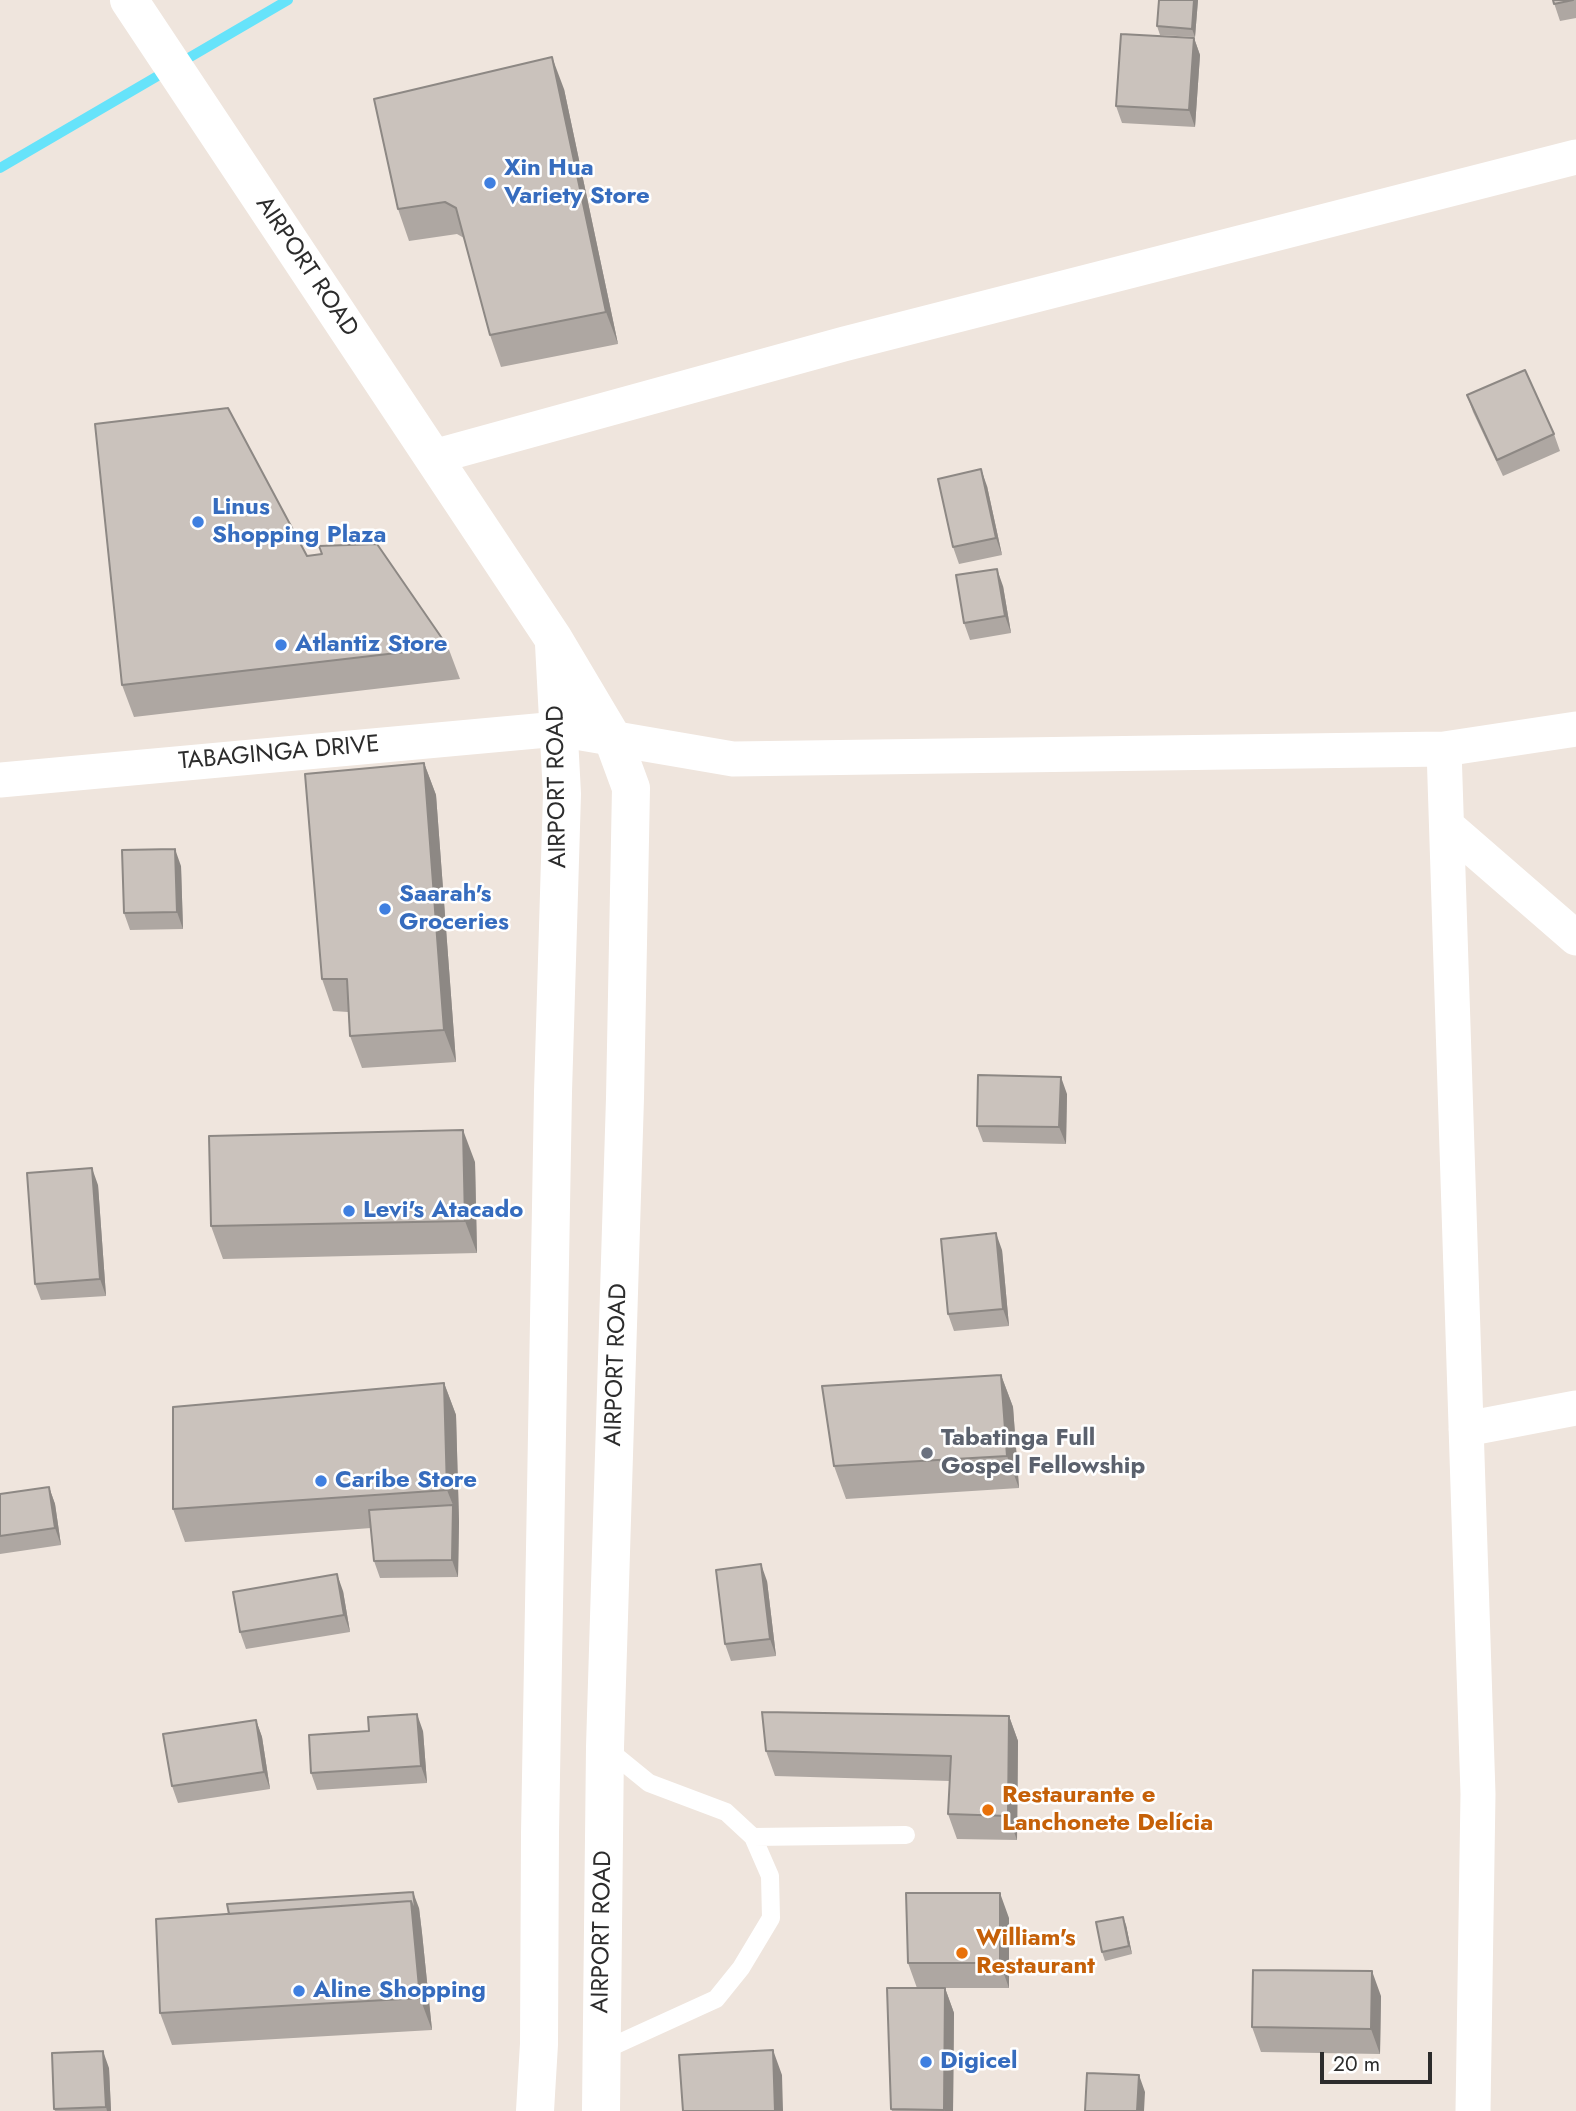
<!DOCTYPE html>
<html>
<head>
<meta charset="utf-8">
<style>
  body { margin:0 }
  #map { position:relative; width:1576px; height:2111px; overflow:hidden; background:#efe5dd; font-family:Jost,sans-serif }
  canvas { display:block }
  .scale { position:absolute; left:1320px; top:2052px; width:112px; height:32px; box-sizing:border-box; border:4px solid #2c2c2c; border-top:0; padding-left:9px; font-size:21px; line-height:24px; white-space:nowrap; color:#2c2c2c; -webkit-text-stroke:5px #fff; paint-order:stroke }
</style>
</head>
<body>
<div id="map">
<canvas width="1576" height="2111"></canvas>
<div class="scale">20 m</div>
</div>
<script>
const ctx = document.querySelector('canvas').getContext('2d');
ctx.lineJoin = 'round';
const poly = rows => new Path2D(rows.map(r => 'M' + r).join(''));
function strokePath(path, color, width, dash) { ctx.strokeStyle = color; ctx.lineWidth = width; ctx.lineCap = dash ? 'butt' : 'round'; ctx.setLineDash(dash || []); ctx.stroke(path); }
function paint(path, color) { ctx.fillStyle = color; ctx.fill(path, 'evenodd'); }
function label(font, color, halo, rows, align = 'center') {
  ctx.font = font + ' Jost,sans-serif'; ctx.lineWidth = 5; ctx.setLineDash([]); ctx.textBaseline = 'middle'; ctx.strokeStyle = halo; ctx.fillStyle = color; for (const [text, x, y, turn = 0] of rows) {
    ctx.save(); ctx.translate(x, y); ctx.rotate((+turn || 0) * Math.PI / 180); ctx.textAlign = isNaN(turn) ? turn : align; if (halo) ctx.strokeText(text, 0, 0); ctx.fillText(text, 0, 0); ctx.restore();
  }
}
const stream = poly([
  [0,168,288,0]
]);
const service = poly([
  [753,1837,906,1835],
  [602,2051,716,1999,741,1968,771,1918,770,1876,753,1837,726,1812,649,1783,606,1748]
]);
const minor = poly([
  [433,457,844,344,1576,157],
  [1444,749,1478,1794,1473,2111],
  [0,780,558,729,733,759,1444,749,1576,729],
  [1447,826,1576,938],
  [1466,1429,1576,1408]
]);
const tertiary = poly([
  [129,0,553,638,613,739,631,788,625,1098,605,1747,601,2111],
  [535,2111,539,2044,540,1833,553,1092,562,794,554,644]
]);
const wall = poly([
  [1159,0,1198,0,1195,37,1160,35,1157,26],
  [1553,0,1576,0,1576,18,1560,21],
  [1194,38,1200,55,1195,127,1122,123,1116,106],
  [564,89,618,344,501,367,490,335,464,238,457,234,409,241,398,209],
  [1467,395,1554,434,1560,451,1503,476,1473,412],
  [987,486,1002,555,959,564,953,547],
  [307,556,448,647,460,679,134,717,122,685],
  [1003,586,1011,633,970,640,964,623],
  [424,763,436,795,456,1062,362,1068,350,1036,348,1012,333,1011,322,979],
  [181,866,183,929,130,930,124,913],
  [1067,1094,1066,1144,983,1142,977,1126],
  [475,1162,477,1253,223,1259,211,1226],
  [98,1185,106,1296,41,1300,35,1284],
  [1002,1250,1009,1326,954,1331,948,1314],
  [1001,1375,1013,1407,1019,1488,846,1499,834,1466],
  [444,1383,456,1415,459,1522,458,1577,380,1578,374,1561,371,1528,185,1542,173,1509],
  [49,1487,55,1504,61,1545,0,1554,0,1494],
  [767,1581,776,1656,731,1661,725,1644],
  [343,1591,350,1632,246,1649,240,1632],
  [1009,1716,1018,1741,1017,1840,957,1839,948,1814,950,1781,775,1776,766,1751],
  [256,1720,262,1737,270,1789,178,1803,172,1786],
  [423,1731,427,1783,317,1790,311,1773],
  [419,1908,422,1933,432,2030,172,2045,160,2013],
  [1009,1918,1009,1988,945,1988,954,2013,953,2111,892,2111,891,2109,917,1988,908,1963],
  [1126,1925,1132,1954,1105,1961,1102,1952],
  [1381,1996,1380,2054,1261,2052,1252,2027],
  [109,2068,111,2111,55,2111,54,2109]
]);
const shadedWall = poly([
  [1194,0,1198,0,1195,37,1192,29],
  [1194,38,1200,55,1195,127,1189,110],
  [552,57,564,89,618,344,606,312],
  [981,469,987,486,1002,555,996,538],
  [997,569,1003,586,1011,633,1005,616],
  [424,763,436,795,456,1062,444,1030],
  [175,849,181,866,183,929,177,912],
  [1061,1077,1067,1094,1066,1144,1059,1127],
  [463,1130,475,1162,477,1253,465,1221],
  [92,1168,98,1185,106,1296,100,1279],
  [996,1233,1002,1250,1009,1326,1003,1309],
  [1001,1375,1013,1407,1019,1488,1007,1456],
  [444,1383,456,1415,459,1522,458,1577,452,1560,453,1505,447,1490],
  [49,1487,55,1504,61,1545,55,1528],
  [761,1564,767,1581,776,1656,770,1639],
  [337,1574,343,1591,350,1632,344,1615],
  [417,1714,423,1731,427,1783,421,1766],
  [1009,1716,1018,1741,1017,1840,1008,1816],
  [256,1720,262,1737,270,1789,264,1772],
  [413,1892,419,1908,422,1933,432,2030,420,1998,411,1901],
  [1000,1893,1009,1918,1009,1988,1000,1963],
  [1123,1917,1126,1925,1132,1954,1129,1946],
  [1372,1971,1381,1996,1380,2054,1371,2029],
  [945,1988,954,2013,953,2111,945,2111,944,2110],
  [773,2050,782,2075,783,2111,775,2111],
  [103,2051,109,2068,111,2111,107,2111,106,2107],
  [1139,2075,1145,2092,1144,2111,1137,2111]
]);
const building = poly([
  [1159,0,1194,0,1192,29,1157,26,1159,0],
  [1553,0,1573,0,1554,4,1553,0],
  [1121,34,1194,38,1189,110,1116,106,1121,34],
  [552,57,606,312,490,335,456,208,445,202,398,209,374,99,552,57],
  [1525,370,1554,434,1497,460,1467,395,1525,370],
  [228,408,307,556,322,554,319,546,377,544,448,647,122,685,95,424,228,408],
  [981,469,996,538,953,547,938,479,981,469],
  [997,569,1005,616,964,623,956,575,997,569],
  [424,763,444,1030,350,1036,347,979,322,979,305,774,424,763],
  [175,849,177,912,124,913,122,850,175,849],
  [978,1075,1061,1077,1059,1127,977,1126,978,1075],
  [463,1130,465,1221,211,1226,209,1136,463,1130],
  [92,1168,100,1279,35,1284,27,1173,92,1168],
  [996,1233,1003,1309,948,1314,941,1239,996,1233],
  [1001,1375,1007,1456,834,1466,822,1386,1001,1375],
  [444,1383,447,1490,173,1509,173,1407,444,1383],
  [49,1487,55,1528,0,1536,0,1494,49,1487],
  [453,1505,452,1560,374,1561,369,1510,453,1505],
  [761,1564,770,1639,725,1644,716,1570,761,1564],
  [337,1574,344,1615,240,1632,233,1592,337,1574],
  [762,1712,1009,1716,1008,1816,948,1814,951,1756,766,1751,762,1712],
  [417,1714,421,1766,311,1773,309,1735,369,1731,368,1717,417,1714],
  [256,1720,264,1772,172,1786,163,1734,256,1720],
  [413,1892,416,1916,411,1901,229,1914,227,1904,413,1892],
  [906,1893,1000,1893,1000,1963,908,1963,906,1893],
  [411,1901,420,1998,160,2013,156,1919,411,1901],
  [1123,1917,1129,1946,1102,1952,1096,1922,1123,1917],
  [1253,1970,1372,1971,1371,2029,1252,2027,1253,1970],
  [887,1988,945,1988,944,2110,891,2109,887,1988],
  [773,2050,775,2111,683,2111,679,2055,773,2050],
  [103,2051,106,2107,54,2109,52,2053,103,2051],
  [1087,2073,1139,2075,1137,2111,1085,2111,1087,2073]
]);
const markers = [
  [490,183,7,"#3f7fe0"],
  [198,522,7,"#3f7fe0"],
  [281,645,7,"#3f7fe0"],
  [385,909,7,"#3f7fe0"],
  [349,1211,7,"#3f7fe0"],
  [927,1453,7,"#6b7280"],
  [321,1481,7,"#3f7fe0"],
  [988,1810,7,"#e8710a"],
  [962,1953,7,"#e8710a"],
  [299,1991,7,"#3f7fe0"],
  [926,2062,7,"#3f7fe0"]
];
const shopNames = [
  ["Xin Hua",504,169],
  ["Variety Store",504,197],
  ["Linus",212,508],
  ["Shopping Plaza",212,536],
  ["Atlantiz Store",295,645],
  ["Saarah's",399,895],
  ["Groceries",399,923],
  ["Levi's Atacado",363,1211],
  ["Caribe Store",335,1481],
  ["Aline Shopping",313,1991],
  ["Digicel",940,2062]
];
const streetNames = [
  ["AIRPORT ROAD",306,267,56],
  ["TABAGINGA DRIVE",279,754,-5],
  ["AIRPORT ROAD",558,787,-91],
  ["AIRPORT ROAD",617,1365,-88],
  ["AIRPORT ROAD",603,1932,-89]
];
const worshipNames = [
  ["Tabatinga Full",941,1439],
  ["Gospel Fellowship",941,1467]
];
const foodNames = [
  ["Restaurante e",1002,1796],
  ["Lanchonete Delícia",1002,1824],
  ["William's",976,1939],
  ["Restaurant",976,1967]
];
strokePath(stream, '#66e3fa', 10);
strokePath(service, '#fff', 18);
strokePath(minor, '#fff', 35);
strokePath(tertiary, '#fff', 38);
paint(wall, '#aea7a2');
paint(shadedWall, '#8d8884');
paint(building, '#cac2bc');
strokePath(building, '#8d8884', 2);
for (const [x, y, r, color] of markers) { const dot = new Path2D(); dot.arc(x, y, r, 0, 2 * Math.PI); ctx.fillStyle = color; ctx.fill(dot); strokePath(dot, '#fff', 2.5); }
label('bold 24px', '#366cbe', '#fff', shopNames, 'left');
label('24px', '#2c2c2c', '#fff', streetNames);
label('bold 24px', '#5b616d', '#fff', worshipNames, 'left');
label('bold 24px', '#c56008', '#fff', foodNames, 'left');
</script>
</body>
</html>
